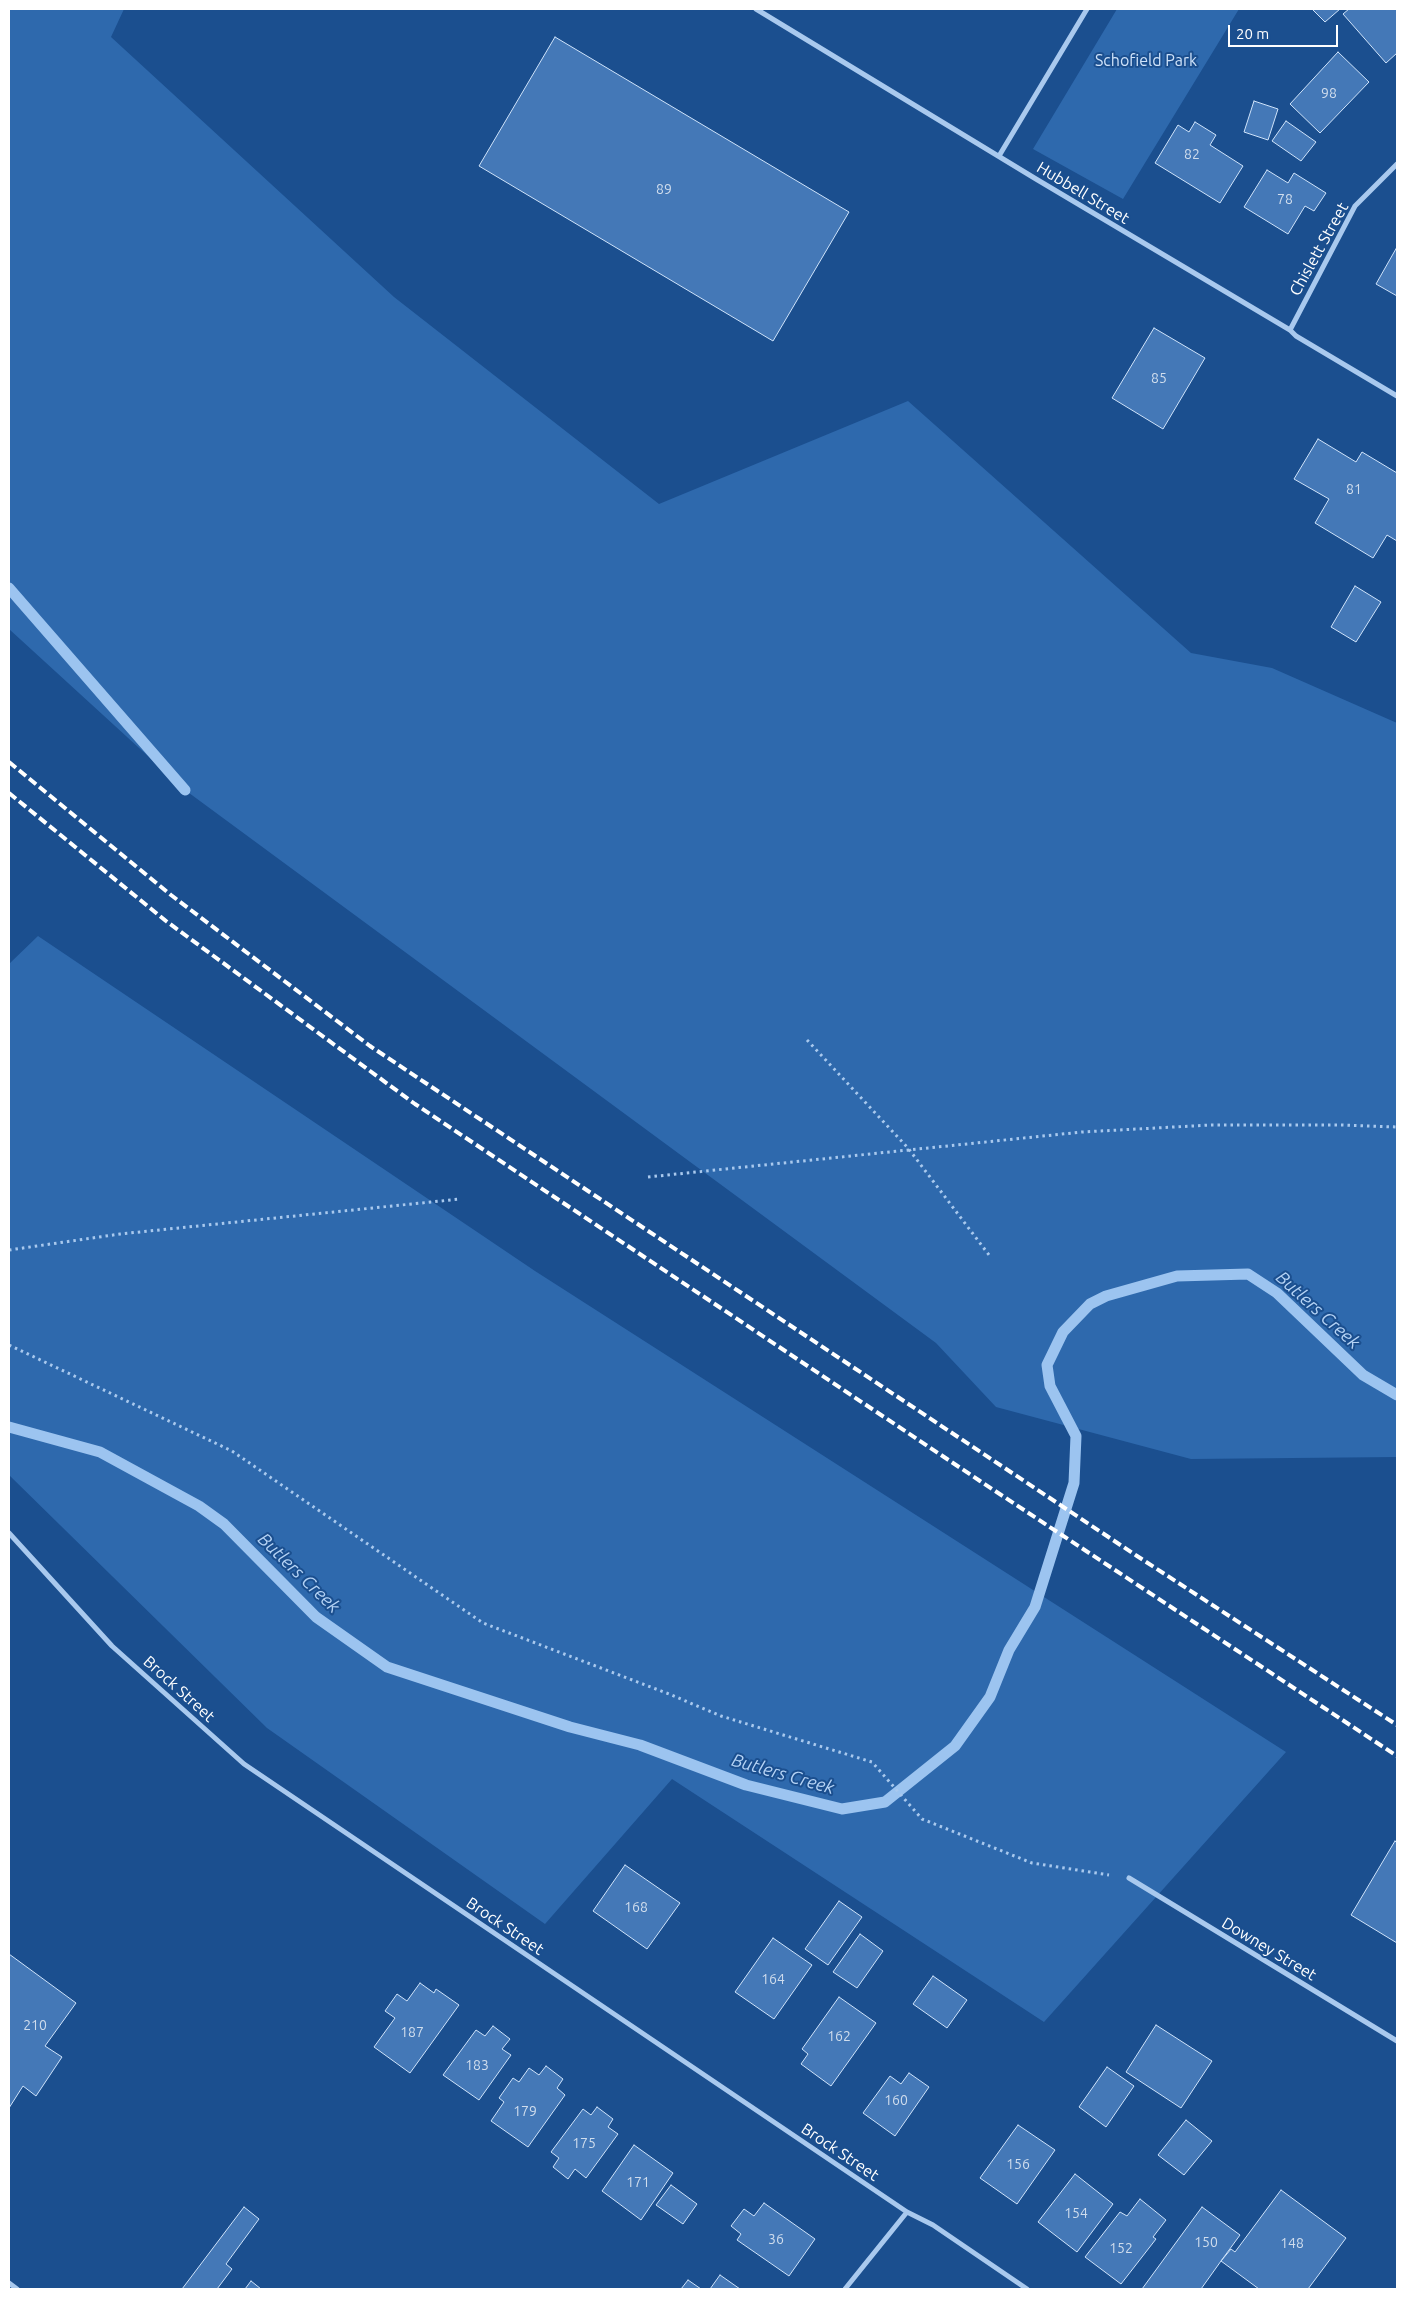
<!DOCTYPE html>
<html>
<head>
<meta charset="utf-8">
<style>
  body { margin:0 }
  #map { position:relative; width:1406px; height:2298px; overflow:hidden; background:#1b4f8f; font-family:Ubuntu,sans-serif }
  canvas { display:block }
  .frame { position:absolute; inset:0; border:10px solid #fff; pointer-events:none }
  .scale { position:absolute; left:1228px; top:25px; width:110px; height:22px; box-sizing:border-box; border:2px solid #fff; border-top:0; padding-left:6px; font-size:15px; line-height:18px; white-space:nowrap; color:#fff; -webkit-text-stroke:4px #1b4f8f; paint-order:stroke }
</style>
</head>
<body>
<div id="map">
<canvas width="1406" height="2298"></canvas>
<div class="frame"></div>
<div class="scale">20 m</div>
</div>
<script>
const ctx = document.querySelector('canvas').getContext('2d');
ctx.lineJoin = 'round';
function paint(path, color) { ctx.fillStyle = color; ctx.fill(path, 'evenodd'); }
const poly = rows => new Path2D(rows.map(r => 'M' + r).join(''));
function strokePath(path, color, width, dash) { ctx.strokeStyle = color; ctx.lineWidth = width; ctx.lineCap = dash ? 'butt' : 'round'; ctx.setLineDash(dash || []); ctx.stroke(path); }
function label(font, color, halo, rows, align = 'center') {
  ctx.font = font + ' Ubuntu,sans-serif'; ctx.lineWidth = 4; ctx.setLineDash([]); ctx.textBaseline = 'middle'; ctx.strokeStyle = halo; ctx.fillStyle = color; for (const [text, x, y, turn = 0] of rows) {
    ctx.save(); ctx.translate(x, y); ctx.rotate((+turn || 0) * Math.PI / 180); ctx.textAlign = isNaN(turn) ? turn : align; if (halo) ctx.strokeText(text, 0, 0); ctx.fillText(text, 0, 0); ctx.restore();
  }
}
const green = poly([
  [9,9,124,9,111,37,394,297,659,504,908,401,1191,653,1272,668,1397,723,1397,1457,1191,1459,996,1407,936,1343,185,790,9,629],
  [1117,9,1239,9,1123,199,1033,149],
  [38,936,535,1271,1286,1752,1044,2022,672,1779,545,1924,267,1728,9,1475,9,964]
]);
const stream = poly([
  [9,588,185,790],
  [9,1427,100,1452,199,1506,224,1524,316,1617,387,1667,570,1727,640,1745,746,1785,842,1809,885,1802,955,1746,990,1697,1009,1650,1035,1607,1074,1483,1076,1436,1050,1386,1047,1365,1063,1332,1090,1304,1106,1296,1177,1276,1248,1274,1277,1293,1363,1375,1397,1395]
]);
const building = poly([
  [1312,9,1340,9,1325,22,1312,9],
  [1349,9,1397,9,1397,53,1386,63,1343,14,1349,9],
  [555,37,849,212,773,341,479,166,555,37],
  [1338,52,1369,82,1320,133,1290,104,1338,52],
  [1254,101,1278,109,1268,140,1244,132,1254,101],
  [1286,121,1316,142,1301,161,1272,141,1286,121],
  [1195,122,1216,135,1210,145,1243,166,1220,203,1155,163,1178,125,1189,132,1195,122],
  [1267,170,1288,183,1294,173,1326,193,1314,211,1305,206,1288,234,1244,207,1267,170],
  [1397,247,1397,296,1376,284,1397,247],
  [1154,328,1205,358,1163,429,1112,398,1154,328],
  [1318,439,1356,462,1362,452,1397,473,1397,541,1387,535,1373,558,1315,523,1329,499,1294,479,1318,439],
  [1355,586,1381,602,1356,642,1331,627,1355,586],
  [1395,1841,1397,1843,1397,1943,1351,1915,1395,1841],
  [625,1865,680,1903,647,1949,593,1911,625,1865],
  [839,1901,862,1917,828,1965,805,1949,839,1901],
  [860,1934,883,1951,857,1988,833,1972,860,1934],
  [773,1938,812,1965,774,2019,735,1992,773,1938],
  [9,1954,76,2003,45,2046,62,2057,36,2096,23,2086,9,2108,9,1954],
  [933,1976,967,2000,947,2028,913,2004,933,1976],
  [420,1983,434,1993,436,1989,459,2005,410,2073,374,2047,395,2018,385,2011,397,1994,407,2001,420,1983],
  [839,1997,876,2023,831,2086,801,2064,808,2054,802,2049,839,1997],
  [1156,2025,1212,2061,1181,2108,1126,2072,1156,2025],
  [493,2026,510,2039,502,2049,511,2055,479,2100,443,2075,476,2030,485,2036,493,2026],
  [546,2066,563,2079,557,2088,565,2095,528,2147,491,2121,504,2102,499,2098,513,2078,519,2082,529,2068,539,2075,546,2066],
  [1107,2067,1134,2086,1106,2127,1079,2107,1107,2067],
  [909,2073,929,2087,895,2136,863,2113,890,2076,901,2084,909,2073],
  [597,2107,613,2119,608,2127,618,2134,586,2178,575,2169,568,2179,553,2167,559,2158,551,2152,583,2109,591,2115,597,2107],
  [1186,2120,1212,2141,1184,2175,1158,2155,1186,2120],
  [1018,2125,1055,2150,1017,2204,980,2178,1018,2125],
  [634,2145,673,2173,641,2220,602,2191,634,2145],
  [1075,2174,1113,2204,1077,2252,1038,2222,1075,2174],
  [671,2185,697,2204,683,2224,656,2205,671,2185],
  [1281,2190,1346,2238,1308,2289,1259,2289,1221,2261,1231,2249,1235,2252,1281,2190],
  [1140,2199,1166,2220,1153,2237,1156,2239,1121,2284,1085,2257,1120,2212,1127,2216,1140,2199],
  [764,2203,815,2239,789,2276,737,2240,741,2234,731,2226,744,2209,754,2216,764,2203],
  [244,2207,259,2219,226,2264,232,2269,217,2289,182,2289,244,2207],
  [1202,2207,1240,2235,1221,2261,1201,2289,1142,2289,1202,2207],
  [720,2275,740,2289,710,2289,720,2275],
  [688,2280,701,2289,681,2289,688,2280],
  [251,2281,261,2289,245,2289,251,2281]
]);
const path = poly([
  [807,1040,908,1148,989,1255],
  [648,1177,1082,1132,1211,1125,1340,1125,1397,1127],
  [9,1250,120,1234,460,1199],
  [9,1345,232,1451,483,1623,669,1694,721,1716,872,1762,922,1819,1032,1863,1109,1875]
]);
const minor = poly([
  [756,9,1036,179,1290,330,1296,336,1397,396],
  [999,156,1087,9],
  [1290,330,1355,206,1397,164],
  [9,1533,112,1646,244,1764,907,2212,933,2225,1027,2289],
  [1129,1878,1397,2041],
  [9,2283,17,2289],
  [845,2289,907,2212]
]);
const rail = poly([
  [9,762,171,895,370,1046,1137,1556,1397,1725],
  [9,793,166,921,415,1104,980,1481,1397,1756]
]);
const numberNames = [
  ["98",1329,93],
  ["82",1192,154],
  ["89",664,189],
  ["78",1285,199],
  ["85",1159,378],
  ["81",1354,489],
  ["168",636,1907],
  ["164",773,1979],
  ["210",35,2025],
  ["187",412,2032],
  ["162",839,2036],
  ["183",477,2065],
  ["160",896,2100],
  ["179",525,2111],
  ["175",584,2143],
  ["156",1018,2164],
  ["171",638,2182],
  ["154",1076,2213],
  ["36",776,2239],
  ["150",1206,2242],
  ["148",1292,2243],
  ["152",1121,2248]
];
const parkNames = [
  ["Schofield Park",1146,61]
];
const streetNames = [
  ["Hubbell Street",1083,193,31],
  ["Chislett Street",1319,249,-61],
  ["Brock Street",179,1689,42],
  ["Brock Street",505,1926,34],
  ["Downey Street",1269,1949,31],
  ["Brock Street",840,2152,34]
];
const waterNames = [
  ["Butlers Creek",1318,1310,42],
  ["Butlers Creek",299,1573,44],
  ["Butlers Creek",783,1774,16]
];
paint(green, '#2e69ad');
strokePath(stream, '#9cc4f0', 11);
paint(building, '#4478b7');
strokePath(building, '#cfe3fa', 1);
strokePath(path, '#a9c9ee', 3, [2.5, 4]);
strokePath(minor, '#a9c9ee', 5);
strokePath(rail, '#fff', 4, [9, 4]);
label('14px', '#d0dded', null, numberNames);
label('16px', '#cfe3fa', '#1b4f8f', parkNames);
label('16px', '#fff', '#1b4f8f', streetNames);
label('italic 18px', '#b5d3f5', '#1b4f8f', waterNames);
</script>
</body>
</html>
